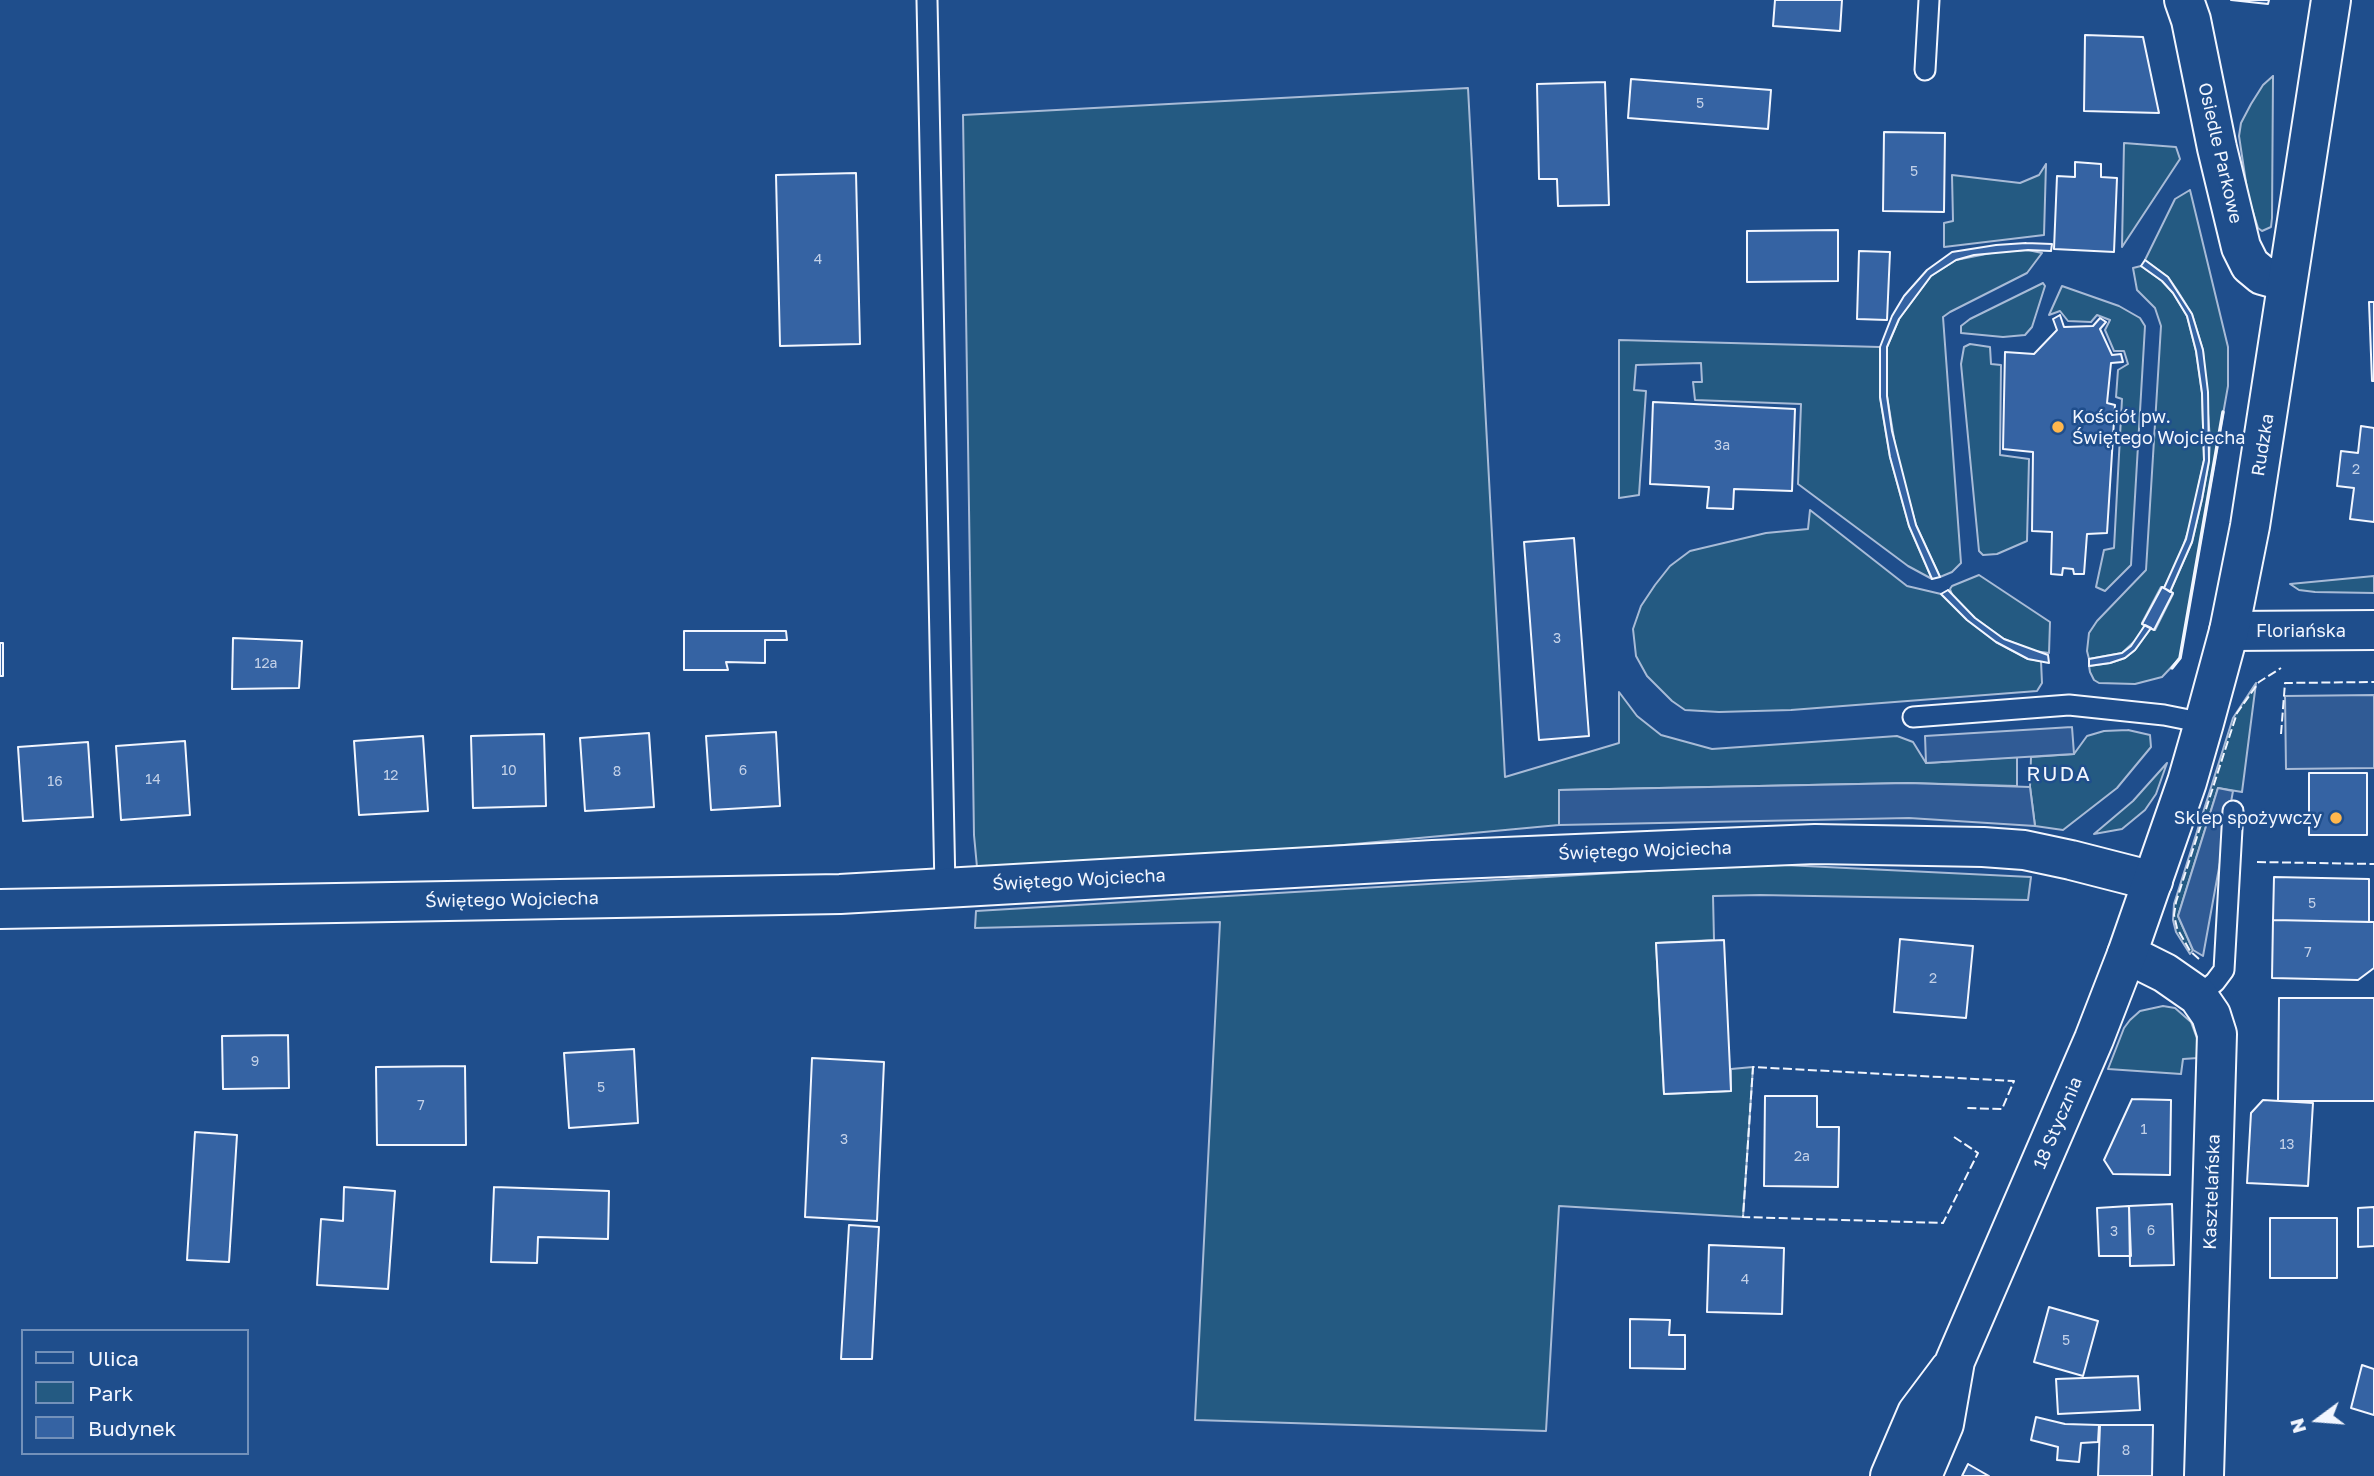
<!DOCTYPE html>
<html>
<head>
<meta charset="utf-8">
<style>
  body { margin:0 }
  #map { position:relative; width:2374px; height:1476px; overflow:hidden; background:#1f4e8c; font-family:"Golos Text",sans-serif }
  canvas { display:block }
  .legend { position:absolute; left:21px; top:1329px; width:228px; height:126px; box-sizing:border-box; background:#1f4e8c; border:2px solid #7391ba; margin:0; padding:9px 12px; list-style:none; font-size:21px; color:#f2f6ff }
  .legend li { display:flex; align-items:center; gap:14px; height:35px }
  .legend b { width:35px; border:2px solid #7391ba }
  .north { position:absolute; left:2283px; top:1385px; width:70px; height:70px; -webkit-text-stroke:5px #1f4e8c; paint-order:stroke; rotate:254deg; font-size:19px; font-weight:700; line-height:28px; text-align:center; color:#f2f6ff }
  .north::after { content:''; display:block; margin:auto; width:24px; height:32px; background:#f2f6ff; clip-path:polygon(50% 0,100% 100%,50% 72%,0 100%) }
</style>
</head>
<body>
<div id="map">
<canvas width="2374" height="1476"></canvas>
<ul class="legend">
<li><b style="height:9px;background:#1f4e8c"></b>Ulica</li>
<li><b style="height:19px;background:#245a82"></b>Park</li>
<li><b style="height:19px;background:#3563a3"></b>Budynek</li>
</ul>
<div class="north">N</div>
</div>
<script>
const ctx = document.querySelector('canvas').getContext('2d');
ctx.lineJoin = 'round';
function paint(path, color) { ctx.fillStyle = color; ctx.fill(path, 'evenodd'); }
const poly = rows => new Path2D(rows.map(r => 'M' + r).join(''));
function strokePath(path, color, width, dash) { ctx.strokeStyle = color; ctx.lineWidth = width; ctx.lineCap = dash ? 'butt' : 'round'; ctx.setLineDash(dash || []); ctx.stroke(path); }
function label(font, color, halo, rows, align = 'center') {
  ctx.font = font + ' "Golos Text",sans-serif'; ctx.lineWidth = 5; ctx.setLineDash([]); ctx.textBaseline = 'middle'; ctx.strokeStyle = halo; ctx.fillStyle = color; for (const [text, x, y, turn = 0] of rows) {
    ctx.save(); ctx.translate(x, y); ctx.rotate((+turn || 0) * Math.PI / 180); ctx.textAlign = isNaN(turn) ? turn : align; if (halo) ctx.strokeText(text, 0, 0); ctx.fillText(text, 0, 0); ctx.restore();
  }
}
const green = poly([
  [2273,76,2272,218,2271,227,2262,231,2258,228,2248,196,2239,136,2241,123,2251,104,2263,85,2273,76],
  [1468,88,1505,777,1619,743,1619,692,1637,716,1661,735,1712,749,1897,736,1913,742,1926,763,2017,757,2017,786,1908,783,1559,790,1559,825,1236,855,977,867,974,835,963,115,1468,88],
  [2124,143,2176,147,2180,159,2122,247,2124,143],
  [2046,164,2044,235,1944,247,1944,223,1953,221,1952,175,2020,183,2039,175,2046,164],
  [2190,190,2228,347,2228,386,2180,658,2162,677,2135,684,2099,683,2094,680,2090,672,2089,666,2110,663,2125,658,2135,650,2151,628,2155,630,2173,594,2170,592,2192,542,2202,499,2209,461,2210,439,2203,350,2192,314,2177,290,2168,277,2145,260,2175,199,2190,190],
  [2028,250,2042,253,2027,273,1950,312,1943,317,1961,563,1952,572,1940,577,1916,525,1897,457,1887,396,1887,347,1899,319,1931,276,1956,260,1996,252,2028,250],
  [2141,266,2162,281,2173,293,2187,316,2196,351,2202,393,2204,460,2191,522,2179,559,2164,588,2161,587,2142,623,2145,625,2138,638,2122,653,2089,659,2087,651,2089,633,2097,621,2146,570,2161,326,2155,308,2137,290,2133,268,2141,266],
  [2043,283,2045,286,2032,327,2025,335,2003,337,1961,333,1961,326,1970,319,2043,283],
  [2062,286,2119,306,2140,318,2145,326,2131,565,2105,591,2096,587,2104,550,2114,548,2122,399,2116,397,2118,370,2128,364,2124,351,2114,351,2105,330,2110,320,2097,315,2091,322,2068,321,2060,311,2049,315,2062,286],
  [1619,340,1880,347,1880,397,1890,457,1909,526,1932,579,1908,566,1798,484,1801,404,1695,400,1693,382,1702,382,1701,363,1636,365,1634,390,1646,391,1639,495,1619,498,1619,340],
  [1970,344,1990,347,1991,364,2001,365,2000,455,2029,459,2027,541,1997,554,1983,555,1979,551,1961,364,1964,347,1970,344],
  [1810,510,1907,586,1941,594,1967,620,1996,642,2028,659,2041,661,2042,683,2037,691,1791,710,1719,712,1685,710,1672,701,1647,676,1636,656,1633,629,1641,606,1655,585,1670,566,1690,551,1766,533,1808,529,1810,510],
  [1979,575,2050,622,2049,653,2034,651,2004,639,1975,618,1953,597,1950,589,1952,586,1979,575],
  [2374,576,2374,593,2315,592,2299,590,2290,584,2374,576],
  [2256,683,2242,792,2218,788,2178,916,2193,950,2190,954,2176,932,2173,920,2174,904,2233,718,2256,683],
  [2128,730,2150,735,2151,747,2117,788,2063,830,2035,826,2030,787,2031,757,2074,754,2087,736,2104,731,2128,730],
  [2167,763,2156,794,2145,810,2122,829,2094,834,2133,801,2167,763],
  [1764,864,2031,877,2028,900,1760,895,1713,896,1714,940,1656,943,1664,1094,1731,1091,1731,1069,1753,1067,1743,1217,1559,1206,1546,1431,1195,1420,1220,922,975,928,976,911,1764,864],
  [2163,1006,2175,1008,2191,1022,2198,1041,2198,1058,2183,1059,2181,1074,2108,1069,2124,1028,2130,1020,2140,1011,2163,1006]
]);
const parking = poly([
  [2374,695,2374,768,2286,769,2285,696,2374,695],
  [2072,727,2074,754,1926,763,1925,736,2072,727],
  [1908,783,2030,787,2035,826,1909,818,1559,825,1559,790,1908,783],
  [2218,788,2233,791,2203,956,2193,950,2178,916,2218,788]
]);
const building = poly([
  [1775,0,1842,0,1840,31,1773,26,1775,0],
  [2231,0,2269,0,2268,4,2231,0],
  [2085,35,2143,37,2159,113,2084,111,2085,35],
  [1631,79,1771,90,1768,129,1628,118,1631,79],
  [1605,82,1609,205,1558,206,1557,179,1539,179,1537,84,1605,82],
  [1884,132,1945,133,1944,212,1883,211,1884,132],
  [2075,162,2101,164,2101,177,2117,178,2114,252,2054,249,2057,176,2075,177,2075,162],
  [856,173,860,344,780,346,776,175,856,173],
  [1838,230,1838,281,1747,282,1747,231,1838,230],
  [2026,243,2052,244,2051,251,2028,250,1974,255,1956,260,1931,276,1899,319,1887,347,1887,396,1892,431,1916,525,1940,577,1932,579,1909,526,1890,457,1880,397,1880,347,1892,316,1904,296,1927,270,1952,252,1996,245,2026,243],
  [1859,251,1890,252,1887,320,1857,319,1859,251],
  [2145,260,2168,277,2192,314,2203,350,2208,392,2209,461,2202,499,2192,542,2170,592,2164,588,2186,539,2204,460,2202,393,2196,351,2187,316,2173,293,2162,281,2141,266,2145,260],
  [2369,302,2374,302,2374,381,2372,381,2369,302],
  [2060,315,2064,327,2093,326,2100,318,2106,322,2100,329,2112,355,2121,354,2123,362,2111,363,2107,403,2115,405,2107,533,2087,534,2084,574,2074,574,2073,569,2063,568,2062,575,2051,574,2052,532,2032,531,2033,452,2003,449,2005,352,2034,354,2057,330,2053,319,2060,315],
  [1653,402,1795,409,1792,491,1734,489,1733,509,1707,508,1709,487,1650,484,1653,402],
  [2361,426,2374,428,2374,522,2350,519,2354,488,2337,486,2341,451,2358,453,2361,426],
  [1574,538,1589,736,1539,740,1524,542,1574,538],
  [2162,587,2173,593,2154,630,2142,624,2162,587],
  [1948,590,1975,618,2004,639,2048,655,2049,663,2028,659,1996,642,1967,620,1941,594,1948,590],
  [2145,625,2151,628,2135,650,2125,658,2110,663,2089,666,2089,659,2122,653,2131,646,2145,625],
  [684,631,786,631,787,640,765,640,765,663,726,662,728,670,684,670,684,631],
  [233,638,302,641,299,688,232,689,233,638],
  [0,643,3,643,3,676,0,676,0,643],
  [776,732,780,806,711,810,706,736,776,732],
  [649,733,654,807,585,811,580,738,649,733],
  [544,734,546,806,473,808,471,736,544,734],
  [423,736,428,811,359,815,354,741,423,736],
  [185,741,190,815,121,820,116,746,185,741],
  [88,742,93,817,23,821,18,747,88,742],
  [2309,773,2367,773,2367,835,2309,835,2309,773],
  [2274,877,2369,879,2369,922,2273,920,2274,877],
  [2273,920,2374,922,2374,968,2358,980,2272,978,2273,920],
  [1900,939,1973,946,1966,1018,1894,1012,1900,939],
  [1724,940,1731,1091,1664,1094,1656,943,1724,940],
  [2279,998,2374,998,2374,1101,2278,1101,2279,998],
  [288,1035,289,1088,223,1089,222,1036,288,1035],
  [634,1049,638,1123,569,1128,564,1053,634,1049],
  [812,1058,884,1062,877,1221,805,1217,812,1058],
  [465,1066,466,1145,377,1145,376,1067,465,1066],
  [1765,1096,1817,1096,1817,1127,1839,1127,1838,1187,1764,1186,1765,1096],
  [2132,1099,2171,1100,2170,1175,2113,1174,2104,1160,2132,1099],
  [2263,1100,2313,1103,2308,1186,2247,1183,2251,1113,2263,1100],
  [195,1132,237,1135,229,1262,187,1260,195,1132],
  [344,1187,395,1191,388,1289,317,1285,321,1219,343,1221,344,1187],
  [494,1187,609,1191,608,1239,538,1237,537,1263,491,1262,494,1187],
  [2172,1204,2174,1265,2130,1266,2129,1206,2172,1204],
  [2129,1206,2131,1256,2099,1256,2097,1208,2129,1206],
  [2374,1207,2374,1246,2358,1247,2358,1208,2374,1207],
  [2270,1218,2337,1218,2337,1278,2270,1278,2270,1218],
  [849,1225,879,1227,872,1359,841,1359,849,1225],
  [1709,1245,1784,1248,1782,1314,1707,1312,1709,1245],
  [2049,1307,2098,1321,2083,1376,2034,1362,2049,1307],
  [1630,1319,1670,1320,1669,1335,1685,1335,1685,1369,1630,1368,1630,1319],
  [2362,1365,2374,1369,2374,1415,2351,1408,2362,1365],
  [2138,1376,2140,1410,2058,1414,2056,1379,2138,1376],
  [2036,1417,2065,1424,2099,1425,2098,1442,2081,1443,2079,1462,2057,1460,2058,1447,2031,1440,2036,1417],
  [2100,1425,2153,1425,2152,1476,2098,1476,2100,1425],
  [1968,1464,1989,1476,1962,1476,1968,1464]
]);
const service = poly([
  [927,0,945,888],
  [1925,70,1929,0],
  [1913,717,2069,705,2164,715,2204,723],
  [2198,996,2215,982,2224,970,2233,811]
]);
const minor = poly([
  [2184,0,2191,20,2217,148,2241,247,2250,265,2262,275,2287,282],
  [0,909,840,894,1433,860,1815,844,1983,847,2024,850,2071,860,2153,881],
  [2127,954,2165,973,2198,996,2211,1015,2217,1034,2204,1476]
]);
const tertiary = poly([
  [2229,631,2374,630]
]);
const secondary = poly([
  [1890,1476,1917,1413,1950,1369],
  [1922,1476,1944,1424,1955,1361,2094,1039,2127,954,2187,782,2204,723,2229,631,2250,526,2331,0]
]);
const fence = poly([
  [2281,734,2285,683,2374,682],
  [2257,862,2374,864],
  [2199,959,2190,951,2177,928,2174,915,2176,902,2237,713,2259,682,2281,668],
  [1954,1137,1978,1153,1943,1223,1743,1217,1753,1067,2014,1081,2002,1109,1965,1108]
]);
const wall = poly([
  [2172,668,2180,658,2223,412]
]);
const markers = [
  [2058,427,7,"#ffb74d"],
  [2336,818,7,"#ffb74d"]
];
const numberNames = [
  ["5",1700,104],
  ["5",1914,172],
  ["4",818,260],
  ["3a",1722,446],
  ["2",2356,470],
  ["3",1557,639],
  ["12a",266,664],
  ["10",509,771],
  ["6",743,771],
  ["8",617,772],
  ["12",391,776],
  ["14",153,780],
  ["16",55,782],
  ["5",2312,904],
  ["7",2308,953],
  ["2",1933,979],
  ["9",255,1062],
  ["5",601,1088],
  ["7",421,1106],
  ["1",2144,1130],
  ["3",844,1140],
  ["13",2287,1145],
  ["2a",1802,1157],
  ["6",2151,1231],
  ["3",2114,1232],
  ["4",1745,1280],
  ["5",2066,1341],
  ["8",2126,1451]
];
const streetNames = [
  ["Osiedle Parkowe",2220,153,77],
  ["Rudzka",2263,445,-81],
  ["Floriańska",2301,631],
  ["Świętego Wojciecha",1645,851,-2],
  ["Świętego Wojciecha",1079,880,-3],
  ["Świętego Wojciecha",512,900,-1],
  ["18 Stycznia",2058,1123,-67],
  ["Kasztelańska",2212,1192,-88]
];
const poiNames = [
  ["Kościół pw.",2072,417],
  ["Świętego Wojciecha",2072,438],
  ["Sklep spożywczy",2322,818,"right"]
];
const quarterNames = [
  ["RUDA",2059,774]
];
paint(green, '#245a82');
strokePath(green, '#a8bbd7', 2);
paint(parking, '#305b95');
strokePath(parking, '#a8bbd7', 2);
paint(building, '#3563a3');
strokePath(building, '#f2f6ff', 2);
strokePath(service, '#f2f6ff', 23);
strokePath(minor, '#f2f6ff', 42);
strokePath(tertiary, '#f2f6ff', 42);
strokePath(secondary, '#f2f6ff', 42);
strokePath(service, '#1f4e8c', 19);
strokePath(minor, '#1f4e8c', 38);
strokePath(tertiary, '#1f4e8c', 38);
strokePath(secondary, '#1f4e8c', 38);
strokePath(fence, '#f2f6ff', 2, [9, 3.5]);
strokePath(wall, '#f2f6ff', 3.5);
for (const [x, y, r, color] of markers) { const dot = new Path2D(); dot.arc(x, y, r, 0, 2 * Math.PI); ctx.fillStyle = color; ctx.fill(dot); strokePath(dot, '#1f4e8c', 2.5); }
label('14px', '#c3d1e8', null, numberNames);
label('18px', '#f2f6ff', '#1f4e8c', streetNames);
label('18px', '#f2f6ff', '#1f4e8c', poiNames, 'left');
ctx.letterSpacing = '2px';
label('21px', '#f2f6ff', '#1f4e8c', quarterNames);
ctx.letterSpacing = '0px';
</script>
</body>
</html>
